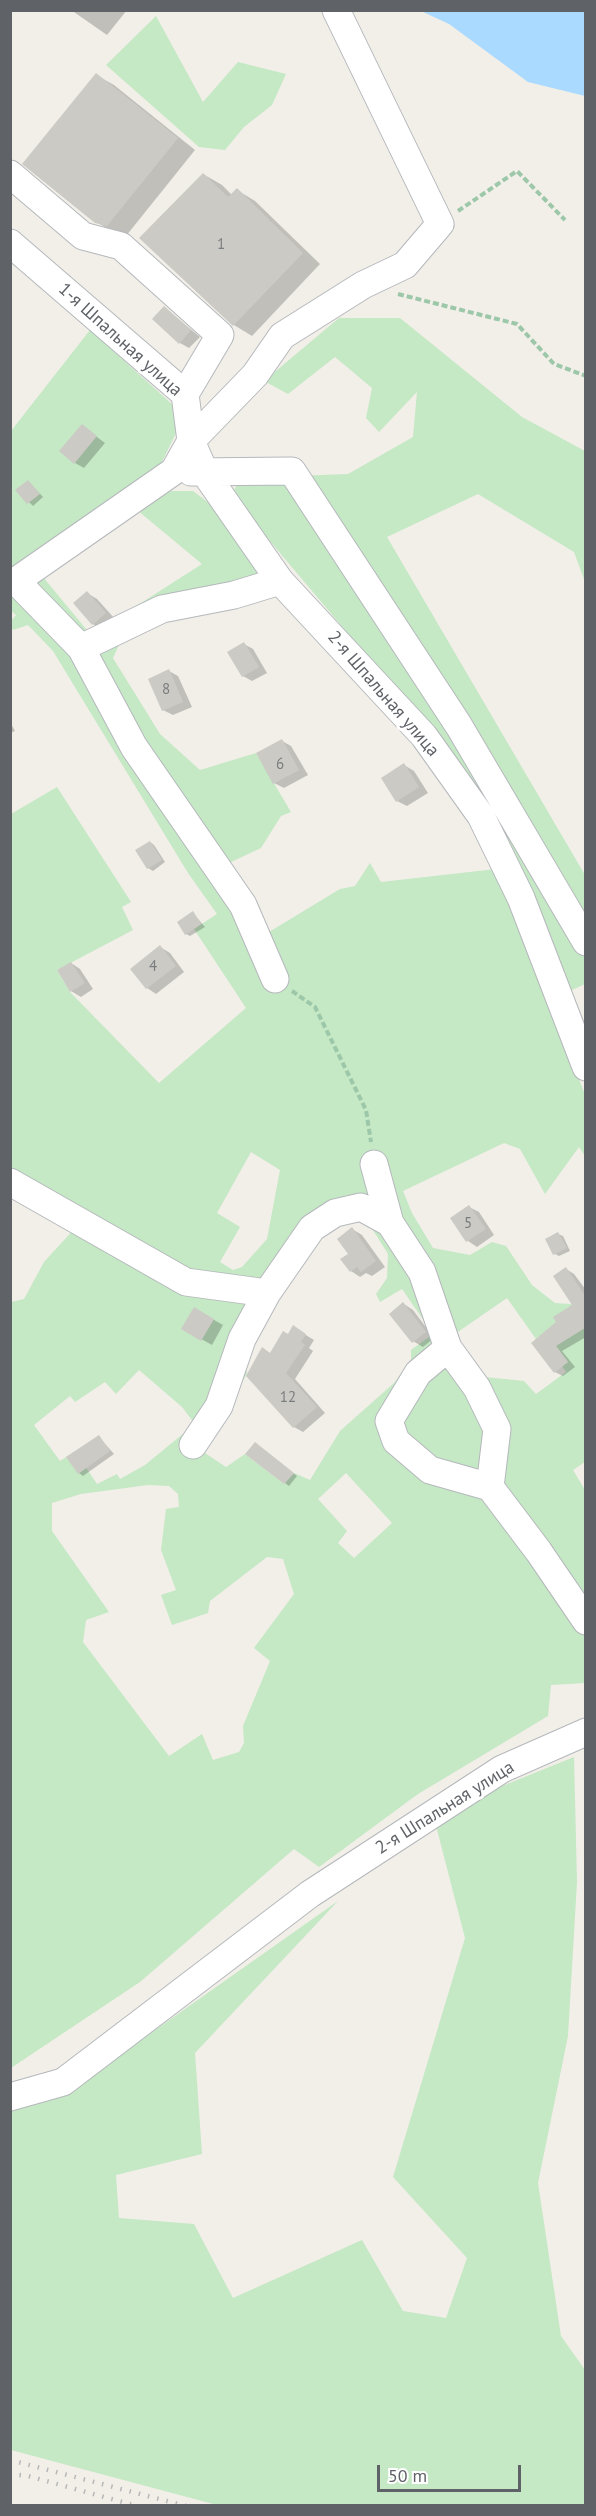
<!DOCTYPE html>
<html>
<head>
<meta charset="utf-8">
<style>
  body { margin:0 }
  #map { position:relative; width:596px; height:2516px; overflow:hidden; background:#f1efe8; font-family:"PT Sans",sans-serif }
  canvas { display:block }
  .frame { position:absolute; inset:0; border:12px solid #5f6368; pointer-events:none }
  .scale { position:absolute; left:377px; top:2465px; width:144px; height:27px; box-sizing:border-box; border:3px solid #5f6368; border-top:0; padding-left:8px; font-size:18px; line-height:21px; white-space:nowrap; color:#5f6368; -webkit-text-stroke:4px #fff; paint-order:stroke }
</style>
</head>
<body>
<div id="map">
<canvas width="596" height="2516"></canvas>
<div class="frame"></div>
<div class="scale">50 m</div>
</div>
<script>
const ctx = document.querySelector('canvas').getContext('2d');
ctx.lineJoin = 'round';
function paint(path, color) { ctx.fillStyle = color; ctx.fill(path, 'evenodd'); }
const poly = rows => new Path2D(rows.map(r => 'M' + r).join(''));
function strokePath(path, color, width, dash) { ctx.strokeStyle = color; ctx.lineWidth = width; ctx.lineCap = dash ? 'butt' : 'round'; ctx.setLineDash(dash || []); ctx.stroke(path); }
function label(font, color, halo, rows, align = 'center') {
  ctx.font = font + ' "PT Sans",sans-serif'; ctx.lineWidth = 6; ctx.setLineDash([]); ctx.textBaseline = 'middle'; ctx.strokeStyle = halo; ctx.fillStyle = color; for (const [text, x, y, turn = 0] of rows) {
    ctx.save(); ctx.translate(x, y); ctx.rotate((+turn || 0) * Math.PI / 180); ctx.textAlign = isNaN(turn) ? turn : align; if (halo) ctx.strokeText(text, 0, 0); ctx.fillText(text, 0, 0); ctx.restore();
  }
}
const green = poly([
  [156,16,203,102,238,62,286,74,272,105,244,127,225,150,199,147,106,65],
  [339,318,400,318,522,417,585,451,585,582,574,552,478,494,387,537,585,875,585,984,570,991,421,720,231,495,241,478,348,474,413,437,417,392,379,432,366,418,372,388,335,357,288,394,264,381],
  [90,330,174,406,176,433,139,509,171,491,193,491,222,513,273,589,200,607,123,636,113,658,160,734,200,770,256,753,291,812,281,816,261,848,229,863,269,932,340,889,355,886,370,863,381,882,496,869,586,1097,585,1156,579,1147,545,1194,520,1149,504,1143,403,1191,412,1213,433,1248,470,1255,492,1242,506,1246,532,1285,555,1303,585,1305,585,1462,573,1470,585,1490,585,1683,551,1685,548,1716,418,1794,319,1867,294,1849,140,1982,11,2068,11,1302,24,1299,44,1262,77,1226,11,1190,11,814,57,787,131,902,122,907,133,930,57,970,70,992,159,1083,246,1008,194,929,217,914,188,873,53,651,28,625,13,630,11,627,10,622,16,615,10,610,11,431],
  [137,510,202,564,91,635,43,577],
  [251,1152,280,1170,267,1239,242,1267,233,1270,220,1262,240,1227,217,1213],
  [335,1219,366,1219,388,1254,387,1278,376,1294,380,1302,402,1289,433,1334,411,1350,411,1360,394,1383,340,1431,310,1480,294,1473,284,1484,245,1454,226,1467,199,1449,247,1374,245,1342],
  [507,1298,536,1339,539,1336,542,1340,548,1336,568,1362,562,1366,566,1372,536,1394,524,1381,485,1377,452,1336],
  [139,1370,182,1407,195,1424,145,1465,120,1479,117,1474,97,1484,75,1451,60,1461,34,1425,70,1396,75,1402,105,1382,116,1394],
  [346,1473,392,1523,354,1558,338,1543,347,1531,318,1499],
  [148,1485,169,1486,178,1494,179,1507,166,1509,161,1550,176,1590,161,1595,172,1625,208,1613,210,1601,267,1557,283,1559,294,1594,254,1648,270,1661,243,1726,244,1743,239,1752,213,1760,202,1734,169,1756,83,1642,86,1620,109,1612,52,1531,52,1503,81,1494],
  [574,1757,577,1882,568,2036,538,2183,561,2336,585,2370,585,2505,217,2505,11,2450,10,2108,73,2088,338,1901,195,2053,202,2154,116,2175,119,2218,194,2224,233,2298,362,2240,403,2311,446,2318,467,2258,393,2177,465,1938,433,1814]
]);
const water = poly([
  [421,11,585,11,585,96,528,82,449,24]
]);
const shadow = poly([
  [71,10,127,10,107,35],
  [96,75,114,85,195,150,126,236,116,233,96,222],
  [203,174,222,185,232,195,237,190,255,201,320,264,252,336,234,325],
  [165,308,200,337,189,348,180,343],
  [82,426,105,443,84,468,75,463],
  [28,481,43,497,33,506,17,490],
  [87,593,97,599,115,619,102,630,93,624],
  [244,644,253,649,267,673,252,681,243,676],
  [169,671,178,676,192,707,173,715,163,710],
  [10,722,15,731,10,733],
  [282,741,291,746,308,775,284,788,274,783],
  [404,765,414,771,428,793,407,806,397,801],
  [150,842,154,845,165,862,153,871,148,868],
  [193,913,205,927,190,936,186,934],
  [160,947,170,953,184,972,156,994,147,988],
  [71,963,80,969,93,989,81,997,71,991],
  [469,1207,479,1212,494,1235,477,1247,468,1241,452,1219],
  [352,1229,362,1235,385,1267,372,1276,366,1273,360,1277,351,1271],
  [558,1234,563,1236,570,1251,559,1256,555,1254],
  [566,1269,574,1274,586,1290,586,1317,580,1314],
  [404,1304,413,1310,434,1338,423,1347,413,1341],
  [195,1309,223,1325,212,1345,183,1329],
  [575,1314,586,1331,586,1337,562,1351,575,1367,563,1376,555,1372,533,1343],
  [293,1327,314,1340,309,1348,313,1351,295,1379,325,1413,303,1432,294,1427,248,1376,289,1335],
  [99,1437,114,1454,83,1476,79,1473],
  [259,1446,297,1476,289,1486,247,1454]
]);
const building = poly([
  [96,73,178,138,107,226,95,223,22,164],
  [203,173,228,197,237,188,303,253,233,326,139,238],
  [164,306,191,330,179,344,152,319],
  [82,424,97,436,74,464,59,451],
  [28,480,40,494,27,504,15,490],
  [87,591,106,613,92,625,73,603],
  [244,642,259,667,242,677,227,652],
  [169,669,183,702,162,711,148,679],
  [282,739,299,770,273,784,256,753],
  [404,763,419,787,396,802,381,778],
  [150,841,162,860,147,869,135,850],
  [193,911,201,924,185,935,177,922],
  [160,945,176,966,146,989,130,969],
  [71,962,85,983,70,992,57,970],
  [469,1205,486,1229,466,1242,450,1218],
  [352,1227,376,1261,361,1272,357,1267,350,1272,340,1259,348,1254,337,1239],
  [558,1232,567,1248,553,1255,545,1239],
  [566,1267,585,1296,585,1328,556,1346,568,1362,554,1373,531,1343,556,1322,553,1317,572,1305,553,1276],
  [403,1302,426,1332,412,1343,389,1314],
  [194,1307,214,1319,201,1341,181,1329],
  [293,1325,306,1334,301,1342,305,1345,286,1373,317,1407,293,1428,246,1376,262,1347,270,1353,283,1331,288,1334],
  [99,1435,110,1451,78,1474,66,1457],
  [255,1442,294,1473,284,1484,245,1454]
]);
const path = poly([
  [458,211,517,171,565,220],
  [398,294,517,324,554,364,586,376],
  [292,991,315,1007,366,1110,371,1142]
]);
const minor = poly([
  [10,174,83,236,121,246,220,335,185,394],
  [10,243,185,394,191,441,205,473,280,581,424,736,481,816,521,898,586,1067],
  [191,472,292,471,459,726,586,942],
  [16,581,81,648,134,747,243,905,275,979],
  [10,583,16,581,174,471,191,441,255,375,282,336,363,285,405,265,440,224,336,10],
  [81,648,162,609,234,595,280,581],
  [374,1164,390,1223,422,1272,448,1348,477,1388,497,1429,490,1487,539,1552,586,1621],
  [10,1182,186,1282,267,1293],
  [448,1348,418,1373,389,1421,396,1441,430,1470,490,1487],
  [193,1445,219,1406,242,1339,267,1293,312,1228,335,1213,361,1207,390,1223],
  [10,2097,63,2082,310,1894,502,1769,586,1732]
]);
const rail = poly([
  [10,2460,186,2506],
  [10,2474,28,2476,137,2506]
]);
const numberNames = [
  ["1",221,245],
  ["8",166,690],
  ["6",280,765],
  ["4",153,967],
  ["5",468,1224],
  ["12",288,1398]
];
const streetNames = [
  ["1-я Шпальная улица",120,340,42],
  ["2-я Шпальная улица",383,694,49],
  ["2-я Шпальная улица",445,1808,-32]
];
paint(green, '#c5e8c5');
paint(water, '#aadaff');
paint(shadow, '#0003');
paint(building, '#cccac5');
strokePath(minor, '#b5b8bc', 29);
strokePath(path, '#9cc7a9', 4, [6, 3]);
strokePath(minor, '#fff', 27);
strokePath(rail, '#b6b7b8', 4.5, [1.5, 8]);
label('15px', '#7a7d7f', null, numberNames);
label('18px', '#5f6368', '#fff', streetNames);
</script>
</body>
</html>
